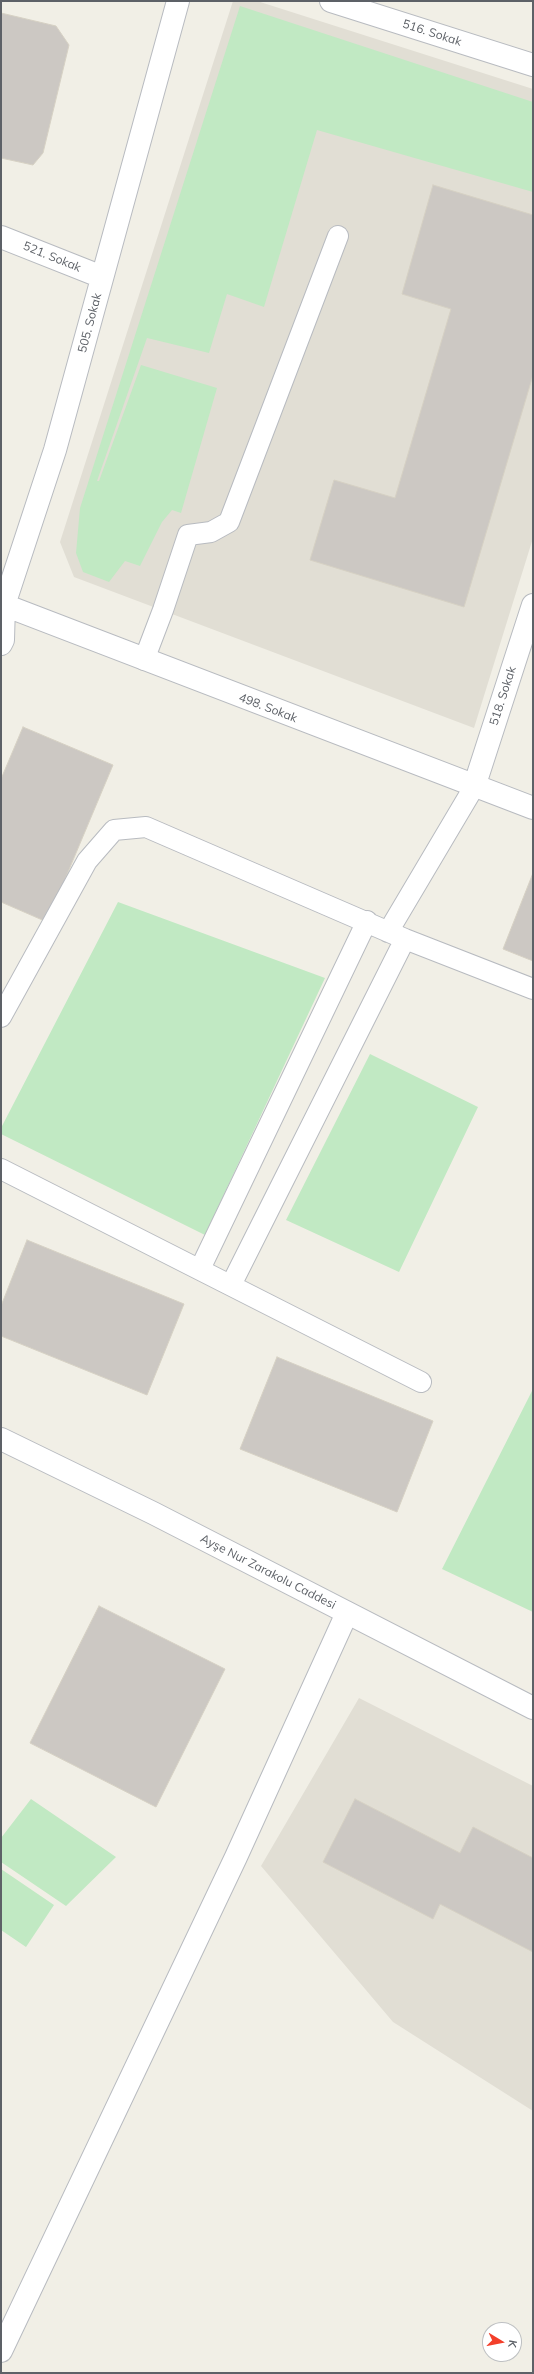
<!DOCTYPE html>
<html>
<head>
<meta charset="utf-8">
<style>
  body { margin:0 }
  #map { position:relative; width:534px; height:2374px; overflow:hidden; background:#f1efe6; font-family:Mulish,sans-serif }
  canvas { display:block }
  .frame { position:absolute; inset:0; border:2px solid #5d6167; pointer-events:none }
  .north { position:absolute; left:482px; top:2322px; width:40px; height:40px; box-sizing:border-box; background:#fff; border:1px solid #bec0c2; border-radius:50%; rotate:100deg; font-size:11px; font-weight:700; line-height:16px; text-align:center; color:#5d6167 }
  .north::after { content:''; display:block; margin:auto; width:14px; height:18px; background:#f33f2a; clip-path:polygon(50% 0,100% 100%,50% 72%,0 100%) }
</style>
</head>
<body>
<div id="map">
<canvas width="534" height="2374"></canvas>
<div class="frame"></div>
<div class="north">K</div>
</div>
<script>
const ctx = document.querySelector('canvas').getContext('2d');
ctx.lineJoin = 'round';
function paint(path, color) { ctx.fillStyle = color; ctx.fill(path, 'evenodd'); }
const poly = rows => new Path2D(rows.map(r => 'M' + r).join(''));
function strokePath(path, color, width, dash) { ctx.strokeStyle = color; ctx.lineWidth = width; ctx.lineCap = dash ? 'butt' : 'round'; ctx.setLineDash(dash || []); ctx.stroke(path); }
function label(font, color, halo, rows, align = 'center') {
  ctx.font = font + ' Mulish,sans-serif'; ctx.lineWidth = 4; ctx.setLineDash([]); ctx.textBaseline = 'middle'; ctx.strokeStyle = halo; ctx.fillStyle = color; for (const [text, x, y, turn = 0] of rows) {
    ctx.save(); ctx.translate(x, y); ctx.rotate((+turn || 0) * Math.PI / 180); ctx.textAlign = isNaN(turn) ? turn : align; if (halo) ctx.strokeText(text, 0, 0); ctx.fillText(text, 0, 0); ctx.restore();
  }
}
const education = poly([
  [233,1,257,1,533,89,533,538,474,728,74,577,60,542],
  [359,1698,533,1786,533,2111,393,2022,261,1866]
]);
const green = poly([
  [240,6,533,102,533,192,317,130,264,307,227,294,209,353,147,338,97,481,99,481,141,365,217,388,181,513,172,510,162,522,140,566,125,561,109,582,83,572,76,553,80,508],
  [118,902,325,978,205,1235,1,1134,1,1128],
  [370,1054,478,1107,399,1272,286,1220],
  [533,1389,533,1612,442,1569],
  [31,1799,116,1857,66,1906,1,1862,1,1838],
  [1,1869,54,1905,26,1947,1,1930]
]);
const building = poly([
  [1,13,56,26,69,45,43,153,33,165,1,158,1,13],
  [433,185,533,215,533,375,464,607,310,560,334,480,395,498,451,309,402,294,433,185],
  [23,727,113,765,47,922,1,902,1,779,23,727],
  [533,873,533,961,503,949,533,873],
  [27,1240,184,1304,147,1395,1,1336,1,1306,27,1240],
  [277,1357,433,1421,397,1512,240,1449,277,1357],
  [99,1606,225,1669,156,1807,30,1743,99,1606],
  [355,1799,460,1853,473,1827,533,1858,533,1952,440,1904,433,1919,323,1862,355,1799]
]);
const service = poly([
  [144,660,163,610,188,535,211,532,229,522,338,236],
  [388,932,474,787],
  [1,1017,87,861,114,830,146,827,405,939,533,989],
  [1,1169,421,1382],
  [200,1269,367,921],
  [231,1285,405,939]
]);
const minor = poly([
  [331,1,533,65],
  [1,237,102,277],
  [4,605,533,808],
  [1,644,3,640,4,605,55,450,178,1],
  [474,787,533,605],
  [1,2351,236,1857,347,1613]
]);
const tertiary = poly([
  [1,1439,153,1513,533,1708]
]);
const streetNames = [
  ["516. Sokak",432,33,18],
  ["521. Sokak",52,257,22],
  ["505. Sokak",90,323,-75],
  ["518. Sokak",503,696,-72],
  ["498. Sokak",268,708,21],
  ["Ayşe Nur Zarakolu Caddesi",268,1572,27]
];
paint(education, '#e1ded4');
paint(green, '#c1e9c3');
paint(building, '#ccc8c3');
strokePath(building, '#d6d1c4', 1);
strokePath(service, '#b8bbc0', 22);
strokePath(minor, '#b8bbc0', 24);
strokePath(tertiary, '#b8bbc0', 24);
strokePath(service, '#fff', 20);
strokePath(minor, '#fff', 22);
strokePath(tertiary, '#fff', 22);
label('12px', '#5d6167', '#fff', streetNames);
</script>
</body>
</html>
